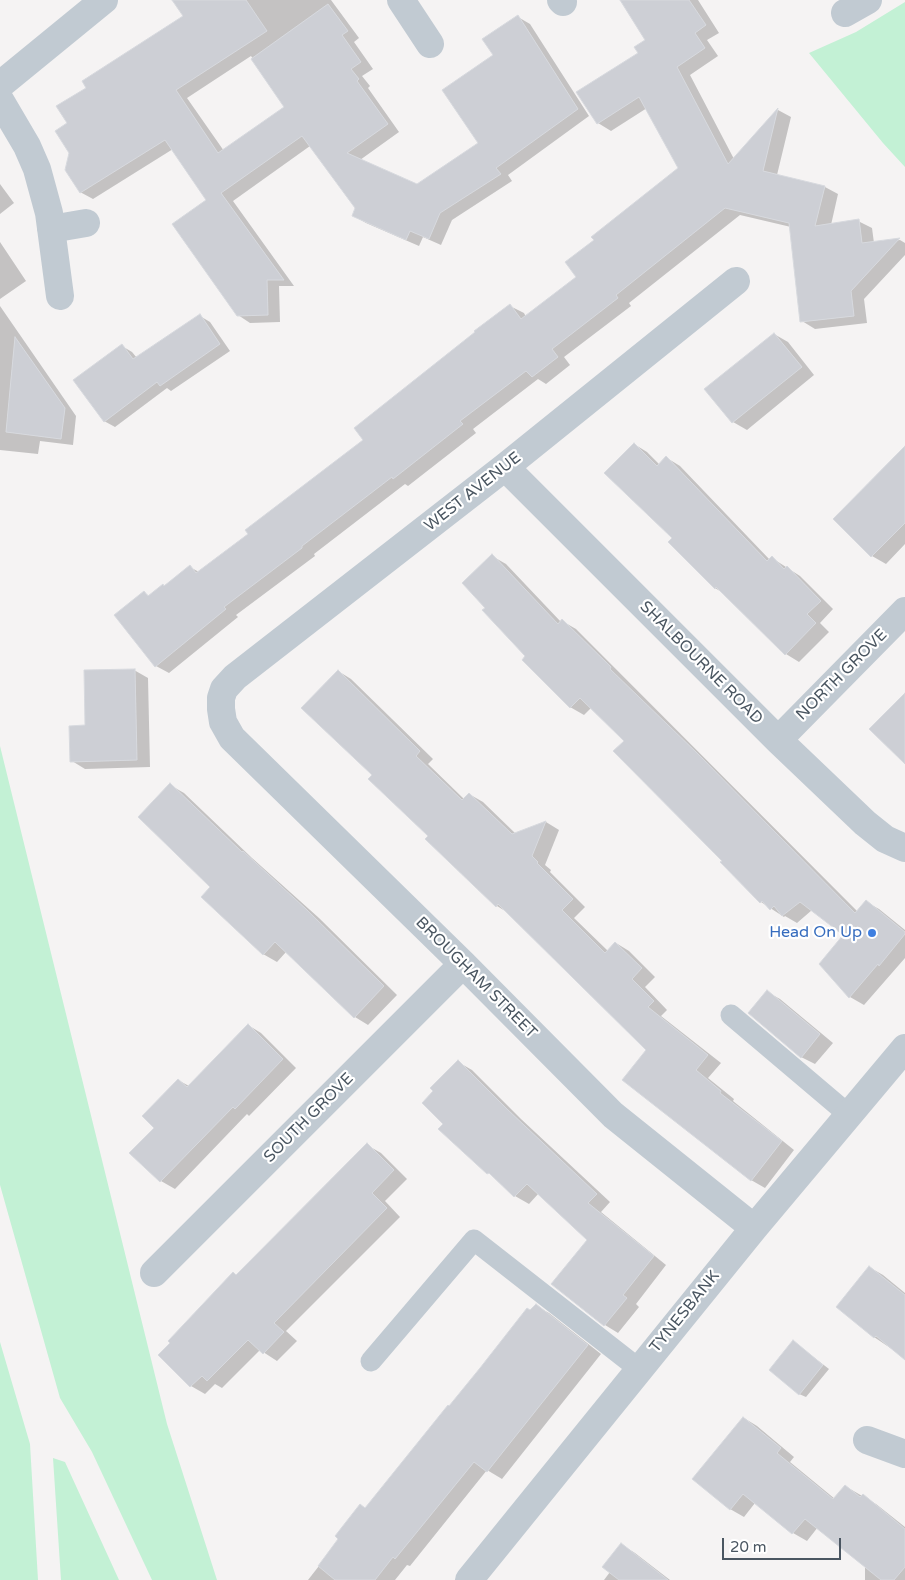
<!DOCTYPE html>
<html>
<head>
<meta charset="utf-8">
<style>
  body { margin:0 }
  #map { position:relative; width:905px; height:1580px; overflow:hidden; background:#f5f3f3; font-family:"Varela Round",sans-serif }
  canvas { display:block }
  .scale { position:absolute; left:722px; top:1538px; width:119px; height:22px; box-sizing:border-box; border:2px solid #4a5661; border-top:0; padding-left:6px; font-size:15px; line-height:18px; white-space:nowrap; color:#4a5661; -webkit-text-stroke:4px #fff; paint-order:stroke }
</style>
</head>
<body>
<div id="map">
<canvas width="905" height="1580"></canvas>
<div class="scale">20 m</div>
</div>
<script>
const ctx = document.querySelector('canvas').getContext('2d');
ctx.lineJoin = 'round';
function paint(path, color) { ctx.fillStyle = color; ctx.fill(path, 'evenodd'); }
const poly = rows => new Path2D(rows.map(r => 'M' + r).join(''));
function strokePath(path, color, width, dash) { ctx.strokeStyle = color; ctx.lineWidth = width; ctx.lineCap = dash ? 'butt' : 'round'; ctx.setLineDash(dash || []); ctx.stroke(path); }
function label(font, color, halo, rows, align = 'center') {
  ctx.font = font + ' "Varela Round",sans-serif'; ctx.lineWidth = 4.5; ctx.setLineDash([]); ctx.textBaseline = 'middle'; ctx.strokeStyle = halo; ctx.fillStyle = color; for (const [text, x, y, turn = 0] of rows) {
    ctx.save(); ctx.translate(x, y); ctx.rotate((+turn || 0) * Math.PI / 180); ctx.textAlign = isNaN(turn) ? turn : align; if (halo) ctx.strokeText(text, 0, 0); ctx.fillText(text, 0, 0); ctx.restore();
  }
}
const green = poly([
  [905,2,905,167,883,143,809,53,856,32],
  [0,746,167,1424,217,1580,152,1580,92,1452,60,1398,0,1185],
  [0,1342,30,1444,38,1580,0,1580],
  [53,1458,65,1462,119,1580,61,1580]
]);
const shadow = poly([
  [196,0,331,0,359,38,354,42,373,69,362,76,370,86,368,88,399,132,360,160,418,185,480,143,494,55,518,17,530,24,589,116,508,175,512,181,452,220,441,245,423,237,419,246,366,223,354,216,357,208,310,146,233,201,294,286,279,286,280,322,250,323,238,315,208,200,173,149,93,199,80,192,70,153,69,124,88,88,185,16],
  [251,56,286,107,224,151,187,98],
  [621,0,698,0,719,33,707,40,718,56,690,75,734,159,778,110,791,117,777,175,825,187,838,194,831,225,858,221,872,228,874,243,900,240,905,243,905,255,864,299,867,323,815,329,802,321,791,227,740,215,629,303,631,306,564,357,570,365,546,384,538,379,473,429,476,433,408,486,405,484,314,554,315,556,236,615,238,617,169,673,156,666,144,593,150,596,190,567,199,572,249,534,364,440,510,306,524,313,526,317,578,277,595,240,679,169,647,108,611,131,598,123,647,41],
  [0,184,14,203,0,214],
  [0,242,26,281,0,299],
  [0,306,76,416,73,445,40,441,38,454,0,450],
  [200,316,210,322,230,351,171,391,167,388,115,427,104,421,122,346,132,352,137,358],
  [774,334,788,342,814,375,747,430,733,422],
  [634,444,647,452,660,465,667,458,680,466,770,560,772,558,800,576,833,609,820,623,829,632,799,662,786,654,723,593,715,588,674,538],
  [905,448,905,544,886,564,872,556],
  [492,556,506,564,561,622,562,621,576,629,858,912,866,902,879,909,905,930,905,958,864,1005,850,997,820,964,844,935,812,910,797,923,785,916,784,917,761,902,723,861,625,741,592,707,584,715,570,707,487,608],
  [134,670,148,678,150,767,85,769,72,761,87,726],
  [338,671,351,679,433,759,428,764,464,799,469,794,483,802,516,834,546,822,559,830,545,865,551,870,550,872,585,907,574,918,608,951,616,943,629,951,655,977,645,987,667,1010,661,1016,721,1063,708,1078,734,1099,733,1101,794,1150,765,1188,751,1180,648,1050,510,914,497,906,374,775],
  [170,785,184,793,252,858,319,918,397,995,368,1025,355,1017,286,952,277,962,263,954,212,886],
  [767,992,780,999,833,1043,815,1064,801,1057],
  [248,1025,261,1033,296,1068,249,1116,247,1114,175,1189,161,1181,131,1153,156,1128,178,1080,189,1086],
  [458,1062,472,1070,521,1119,610,1202,601,1212,666,1265,636,1304,639,1307,618,1333,605,1325,588,1240,539,1193,529,1204,515,1196,497,1178,488,1173,445,1124],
  [367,1145,381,1153,407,1179,385,1201,400,1217,286,1331,297,1341,277,1361,260,1350,222,1388,215,1384,205,1394,191,1386,159,1355],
  [869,1267,883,1275,905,1293,905,1358,874,1337],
  [536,1306,549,1313,601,1354,502,1479,487,1470,410,1566,407,1565,395,1580,308,1580,340,1539],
  [794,1342,829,1369,806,1397,799,1394],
  [744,1418,757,1426,794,1457,790,1462,835,1499,845,1486,876,1504,905,1527,905,1580,865,1580,865,1565,818,1527,807,1541,793,1533,755,1503,744,1517,730,1509],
  [622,1545,635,1553,670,1580,604,1580,610,1572]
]);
const building = poly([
  [172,0,246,0,267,31,176,90,218,153,284,107,251,59,328,4,348,31,342,35,361,62,351,69,359,79,357,81,388,124,347,153,417,184,478,143,442,90,493,55,482,39,518,15,578,109,496,168,501,174,440,213,429,239,410,231,406,240,352,216,355,208,302,136,221,193,284,280,267,280,268,315,237,316,172,224,206,200,165,140,80,193,65,170,69,153,55,131,67,123,56,106,86,88,82,81,183,16,172,0],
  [620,0,689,0,706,25,695,33,705,48,677,67,728,164,778,108,763,171,825,186,815,226,859,219,862,243,900,238,851,291,854,316,800,322,789,223,725,208,616,295,618,298,552,349,558,357,532,377,526,371,460,421,463,424,393,479,392,477,302,546,302,548,224,607,226,609,155,667,114,615,144,591,148,596,163,584,164,586,190,565,196,573,248,534,245,530,363,440,354,428,475,332,474,331,510,304,521,319,576,277,565,262,594,240,591,237,678,168,639,97,597,124,576,92,638,53,634,47,645,40,620,0],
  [200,314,220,344,160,386,157,382,104,422,73,380,122,344,133,359,200,314],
  [774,333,802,367,732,423,704,389,774,333],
  [15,337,65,408,61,439,6,432,15,337],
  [634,443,657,466,666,456,767,561,772,556,784,569,787,566,821,601,807,614,816,623,785,655,716,587,715,589,668,542,672,538,604,473,634,443],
  [905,446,905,523,871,557,833,519,905,446],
  [492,554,558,624,562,619,611,667,610,669,697,753,855,913,866,900,905,932,905,934,879,966,878,964,849,998,819,964,843,935,800,902,782,916,774,906,770,910,762,901,760,903,720,862,722,861,613,751,624,741,580,698,570,708,522,660,525,656,482,610,485,608,462,583,492,554],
  [135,669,137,760,70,762,69,726,85,725,84,670,135,669],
  [338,670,420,751,416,756,462,800,469,793,512,834,546,821,532,856,538,862,537,863,573,899,562,910,605,953,615,942,642,968,632,979,654,1001,648,1007,708,1055,696,1070,721,1091,720,1093,782,1141,751,1181,622,1080,646,1050,498,904,496,907,425,839,428,836,368,779,372,775,301,708,338,670],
  [905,693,905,764,869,729,905,693],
  [170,783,242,852,243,851,306,909,384,986,354,1018,275,942,263,955,201,897,210,887,138,817,170,783],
  [767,990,820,1034,801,1058,748,1013,767,990],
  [248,1024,283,1059,235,1109,233,1107,160,1182,129,1153,154,1128,142,1116,178,1079,187,1087,248,1024],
  [458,1060,507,1109,597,1194,588,1203,654,1256,623,1295,627,1298,604,1326,551,1284,587,1240,527,1184,514,1197,489,1173,487,1174,438,1129,443,1124,422,1103,433,1091,430,1088,458,1060],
  [367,1143,394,1170,372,1193,387,1208,274,1323,284,1332,263,1354,248,1340,207,1381,202,1376,190,1387,158,1355,170,1343,168,1341,233,1272,236,1275,367,1143],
  [869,1266,905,1295,905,1360,876,1336,874,1338,836,1307,869,1266],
  [536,1304,588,1345,487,1472,474,1462,395,1559,393,1557,375,1580,335,1580,318,1566,338,1539,335,1536,360,1504,365,1508,448,1405,449,1406,480,1368,527,1308,530,1310,536,1304],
  [793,1340,823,1365,799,1395,769,1370,793,1340],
  [743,1417,781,1448,777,1453,833,1499,845,1485,860,1497,863,1494,905,1529,905,1567,894,1580,881,1580,805,1519,792,1534,743,1494,730,1510,692,1479,743,1417],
  [621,1543,668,1580,619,1580,602,1567,621,1543]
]);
const lane = poly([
  [731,1015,849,1115],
  [371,1361,474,1240,639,1369]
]);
const street = poly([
  [401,0,430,44],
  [561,0,563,2],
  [845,13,868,0],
  [0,85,104,0],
  [0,100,27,146,37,169,49,213,60,296],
  [51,229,86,223],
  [736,281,505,467,235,677,224,689,221,698,221,709,223,722,232,738,463,964,613,1115,754,1228],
  [505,467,778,740,865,823,885,839,905,848],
  [778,740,905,611],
  [154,1273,463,964],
  [867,1440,905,1454],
  [469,1580,754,1228,905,1048]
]);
const markers = [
  [872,933,5,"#3f7fe0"]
];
const streetNames = [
  ["WEST AVENUE",473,492,-38],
  ["SHALBOURNE ROAD",701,663,45],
  ["NORTH GROVE",842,675,-45],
  ["BROUGHAM STREET",476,978,45],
  ["SOUTH GROVE",309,1118,-45],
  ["TYNESBANK",685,1312,-51]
];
const shopNames = [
  ["Head On Up",862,933]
];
paint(green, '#c3f1d5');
paint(shadow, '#0003');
paint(building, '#cdcfd5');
strokePath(building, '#d7d9de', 1);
strokePath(lane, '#c1cad2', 21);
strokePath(street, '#c1cad2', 28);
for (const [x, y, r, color] of markers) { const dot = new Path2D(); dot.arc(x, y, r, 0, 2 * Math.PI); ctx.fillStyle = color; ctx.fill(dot); strokePath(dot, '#fff', 2); }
label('16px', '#4a5661', '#fff', streetNames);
label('16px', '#366cbe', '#fff', shopNames, 'right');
</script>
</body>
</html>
